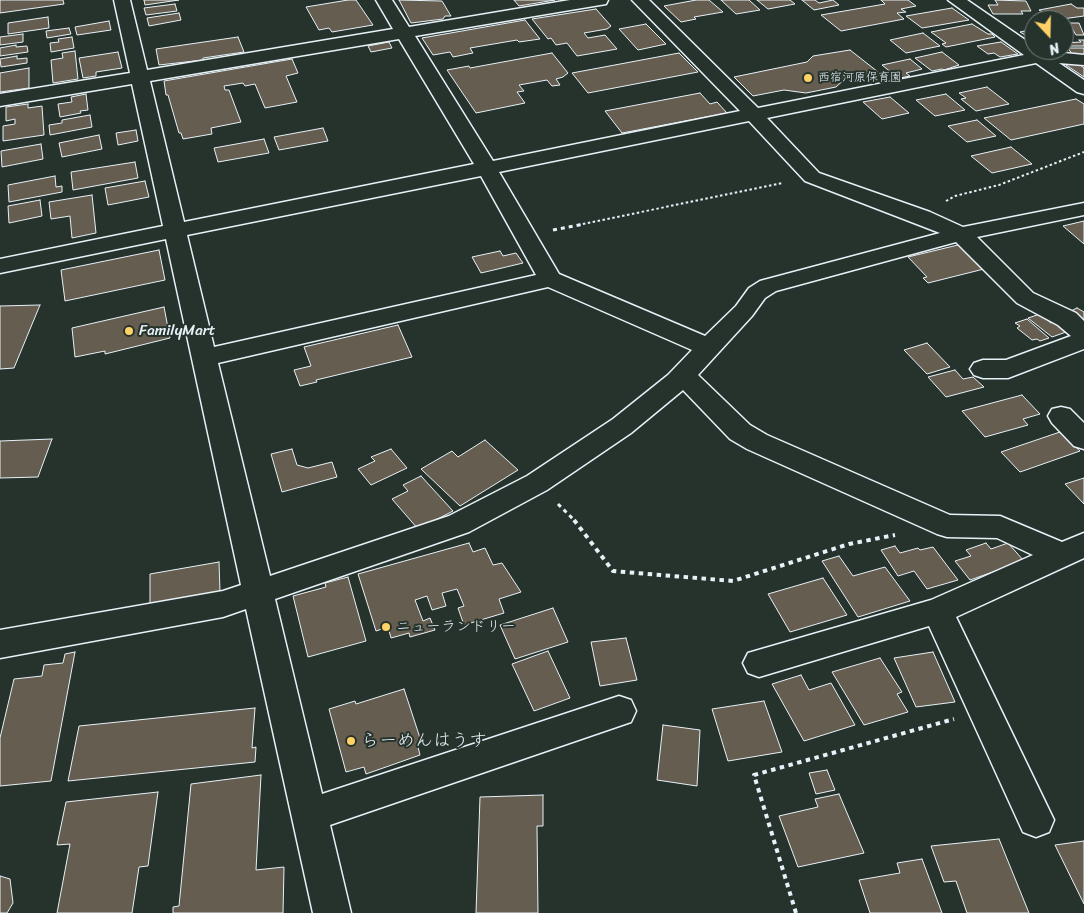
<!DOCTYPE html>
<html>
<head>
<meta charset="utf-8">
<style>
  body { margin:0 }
  #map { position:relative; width:1084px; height:913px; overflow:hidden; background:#26332d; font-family:Sriracha,sans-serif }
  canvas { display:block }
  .north { position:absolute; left:1024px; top:10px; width:50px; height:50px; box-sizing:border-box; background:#26332d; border:1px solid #747f7e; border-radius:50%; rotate:159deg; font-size:14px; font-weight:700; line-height:20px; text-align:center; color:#e8f1f8 }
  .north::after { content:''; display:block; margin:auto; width:18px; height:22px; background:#ffd166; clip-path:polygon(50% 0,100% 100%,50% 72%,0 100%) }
</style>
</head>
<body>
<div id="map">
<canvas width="1084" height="913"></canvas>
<div class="north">N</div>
</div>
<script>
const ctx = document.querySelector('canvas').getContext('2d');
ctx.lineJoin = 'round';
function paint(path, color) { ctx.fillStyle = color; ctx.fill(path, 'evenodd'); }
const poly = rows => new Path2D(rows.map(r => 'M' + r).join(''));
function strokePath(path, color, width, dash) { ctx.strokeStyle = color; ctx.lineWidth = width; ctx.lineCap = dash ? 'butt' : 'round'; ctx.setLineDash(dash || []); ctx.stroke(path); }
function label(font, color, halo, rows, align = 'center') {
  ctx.font = font + ' Sriracha,"Klee One",sans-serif'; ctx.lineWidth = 4; ctx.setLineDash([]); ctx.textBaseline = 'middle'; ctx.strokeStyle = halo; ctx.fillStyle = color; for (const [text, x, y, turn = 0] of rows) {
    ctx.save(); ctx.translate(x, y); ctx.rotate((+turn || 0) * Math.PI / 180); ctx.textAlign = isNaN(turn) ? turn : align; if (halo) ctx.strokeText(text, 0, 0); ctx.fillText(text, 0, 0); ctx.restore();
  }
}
const building = poly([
  [0,0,63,0,64,4,0,13,0,0],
  [144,0,179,0,145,5,144,0],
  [348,0,356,0,373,25,332,32,329,28,319,30,306,7,348,0],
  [399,0,442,1,451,16,445,16,443,19,411,23,399,0],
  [514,0,555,0,519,6,514,0],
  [696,0,709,0,723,12,694,17,696,19,681,22,664,6,696,0],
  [721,0,749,0,760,10,736,14,721,0],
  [757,0,790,0,795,4,768,9,757,0],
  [802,0,815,0,819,3,833,0,839,5,814,10,802,0],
  [881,0,908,0,916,6,901,9,906,12,897,13,904,19,841,31,821,15,885,4,881,0],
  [995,0,1026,1,1031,11,1021,11,1023,14,993,14,988,5,998,5,995,0],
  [175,4,177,11,146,15,144,8,175,4],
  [1071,4,1077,8,1084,8,1084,16,1055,20,1039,10,1071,4],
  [952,8,969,20,922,28,906,16,952,8],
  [596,9,611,26,607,29,584,33,588,38,605,35,617,49,577,56,567,43,556,45,551,38,548,39,532,19,596,9],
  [179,13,181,20,149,26,147,18,179,13],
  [48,17,49,28,8,34,8,23,48,17],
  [525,20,540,39,519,42,517,40,470,48,473,53,453,57,450,52,433,55,422,38,525,20],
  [109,21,111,30,77,35,75,27,109,21],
  [1069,23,1079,23,1084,35,1076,35,1069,23],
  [646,24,666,44,638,50,619,29,646,24],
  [972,24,988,34,992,34,995,37,946,47,942,44,946,43,931,32,972,24],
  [69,28,71,34,47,38,46,31,69,28],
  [1034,29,1034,38,1030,38,1020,32,1034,29],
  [923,33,940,46,906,53,890,40,923,33],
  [23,34,23,42,0,45,0,37,23,34],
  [72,37,74,48,51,52,50,43,59,42,58,39,72,37],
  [238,37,244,52,203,58,203,60,159,65,156,49,238,37],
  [1079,40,1084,40,1084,46,1066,46,1064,43,1081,42,1079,40],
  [389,42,392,48,371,52,368,46,389,42],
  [1001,42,1018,54,1000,57,994,53,988,54,977,46,1001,42],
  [16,45,16,47,27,46,28,52,0,56,0,48,16,45],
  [1068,48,1084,48,1084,56,1072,54,1068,48],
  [850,50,882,75,852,81,846,78,836,87,806,93,784,90,753,96,734,77,807,62,813,56,850,50],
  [75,51,78,79,53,83,51,60,63,58,62,53,75,51],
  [118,52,122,68,96,72,96,76,83,78,79,58,118,52],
  [942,52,959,65,944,70,942,69,932,71,915,58,942,52],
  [552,53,568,73,563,77,556,79,560,85,552,86,547,80,519,85,524,91,517,92,525,103,476,113,447,70,469,66,470,68,552,53],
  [679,53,698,72,588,93,572,73,679,53],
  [17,56,17,59,27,58,27,63,1,67,0,59,17,56],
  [292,59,298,73,286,76,297,102,265,108,255,84,245,86,243,83,224,86,225,90,229,90,241,122,211,128,212,134,183,139,181,133,179,133,168,95,166,95,164,81,292,59],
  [910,59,922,69,906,73,910,76,895,79,889,74,892,73,882,65,910,59],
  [1076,62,1084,68,1084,77,1066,65,1076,62],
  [29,68,29,88,0,92,0,73,29,68],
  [987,87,1009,104,976,111,961,99,966,98,959,93,987,87],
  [700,93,710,104,717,102,727,113,622,133,605,111,700,93],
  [86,94,88,110,80,111,81,113,60,117,58,104,72,102,71,97,86,94],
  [946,94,965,110,935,116,916,100,946,94],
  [890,97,909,113,882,119,863,102,890,97],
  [1076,99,1084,104,1084,124,1011,140,984,118,1076,99],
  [28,104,28,108,42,106,44,135,3,141,3,126,15,124,15,119,6,121,6,107,28,104],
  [90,115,92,127,50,135,49,125,62,123,62,120,90,115],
  [977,120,996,136,967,142,948,126,977,120],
  [323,128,328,141,279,150,274,137,323,128],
  [136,130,138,141,118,145,116,133,136,130],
  [99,135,102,149,62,157,59,143,99,135],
  [264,139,269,153,218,162,214,148,264,139],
  [41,144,43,159,2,167,1,151,41,144],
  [1011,147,1032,164,992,173,971,156,1011,147],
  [135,162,138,178,73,190,71,172,135,162],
  [55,176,56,187,62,186,62,192,9,202,8,185,55,176],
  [145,181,149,197,108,205,105,188,145,181],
  [92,195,96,233,72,238,70,216,51,219,49,202,92,195],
  [40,200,42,216,9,223,8,206,40,200],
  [1084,221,1084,244,1063,226,1084,221],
  [958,245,978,263,988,268,928,283,923,278,927,277,908,257,958,245],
  [159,250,165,280,65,301,61,270,159,250],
  [500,251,503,256,516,253,523,263,481,273,472,257,500,251],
  [40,305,14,368,0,369,0,306,40,305],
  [164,307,170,338,105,354,105,351,75,357,72,328,164,307],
  [1077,308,1084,312,1084,324,1067,313,1077,308],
  [1040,314,1051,323,1054,322,1066,332,1052,337,1028,318,1040,314],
  [1027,319,1049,338,1040,341,1037,339,1032,340,1017,328,1020,326,1015,323,1027,319],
  [398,325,412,357,316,380,317,382,300,386,294,370,311,366,304,347,398,325],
  [927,343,950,367,927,374,904,350,927,343],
  [955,370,963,379,973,377,984,387,946,397,928,377,955,370],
  [1022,395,1040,414,1023,419,1028,425,985,437,962,411,1022,395],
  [1060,432,1080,451,1020,472,1001,452,1060,432],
  [52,439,38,477,0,478,0,441,52,439],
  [485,440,518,470,460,506,421,469,452,451,458,457,485,440],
  [292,449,297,465,308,468,332,462,337,477,282,492,271,454,292,449],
  [391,449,407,468,371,485,358,469,375,461,371,457,391,449],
  [421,476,453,511,418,529,392,499,408,491,403,485,421,476],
  [1084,478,1084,504,1065,484,1084,478],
  [469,543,473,552,485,548,493,565,502,563,521,592,499,599,504,613,464,625,458,608,464,606,457,589,442,593,446,606,432,610,427,596,415,600,423,621,430,618,435,630,410,637,409,633,391,638,388,627,376,631,358,574,469,543],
  [986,543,991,549,1008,543,1024,561,970,580,955,561,971,556,966,550,986,543],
  [895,546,900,553,918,548,920,550,933,547,958,580,927,589,914,571,898,576,881,550,895,546],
  [839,556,853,576,885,567,910,601,858,617,822,561,839,556],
  [219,562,220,592,150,605,150,574,219,562],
  [348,577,366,641,308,657,293,596,326,587,325,583,348,577],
  [823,578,847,615,790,632,768,594,823,578],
  [553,608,568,642,515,659,500,625,553,608],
  [626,638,637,680,600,686,591,642,626,638],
  [548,651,570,698,534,711,512,664,548,651],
  [75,652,51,781,0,786,0,738,14,679,42,676,44,665,63,663,65,654,75,652],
  [933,652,955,702,916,707,894,658,933,652],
  [880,658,902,692,897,694,908,712,864,725,832,672,880,658],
  [801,675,809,690,831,683,855,725,804,741,772,684,801,675],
  [404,689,421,741,417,743,420,755,366,774,364,767,346,772,329,709,355,701,356,704,404,689],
  [764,701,782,752,728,761,712,709,764,701],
  [255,708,252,748,256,747,255,762,68,781,79,726,255,708],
  [663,725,700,730,697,786,657,780,663,725],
  [827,770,835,790,816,794,809,773,827,770],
  [261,775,256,870,284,867,283,913,173,913,173,907,179,906,191,784,261,775],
  [158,792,148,866,139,867,132,913,57,913,70,844,57,845,66,802,158,792],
  [839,794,864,853,798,867,779,816,818,807,815,799,839,794],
  [543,795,543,826,537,826,538,913,476,913,480,797,543,795],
  [999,839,1029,913,967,913,956,881,944,882,931,846,999,839],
  [1084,841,1084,904,1055,845,1084,841],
  [922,859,942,913,870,913,859,880,900,873,897,863,922,859],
  [0,876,10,879,13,903,7,913,0,913,0,876]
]);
const pathFar2 = poly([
  [946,201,955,196,999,185,1084,152],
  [578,225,782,183]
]);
const pathFar1 = poly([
  [553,230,584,224],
  [558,504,575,521]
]);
const path = poly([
  [574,520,613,571,733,581,849,544,895,535],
  [796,913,754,775,954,719]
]);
const minor = poly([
  [114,0,130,0,147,70,393,29,376,0,392,0,409,27,570,0,608,0,606,4,600,5,415,36,493,161,740,111,632,0,649,0,758,108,1024,55,948,0,967,0,1034,46,1034,50,1084,55,1084,65,1059,63,1084,80,1084,94,1077,92,1036,63,767,118,819,173,930,212,963,227,1084,203,1084,215,977,237,1033,293,1076,313,1084,321,1084,349,1008,378,983,378,974,375,970,369,974,363,983,360,1006,360,1071,336,1058,325,1017,303,956,242,776,291,765,298,752,316,698,375,750,425,767,435,950,515,1000,516,1062,542,1084,533,1084,558,956,617,1054,820,1049,832,1036,837,1023,832,929,626,759,677,748,673,743,663,748,653,931,600,1033,555,997,538,947,537,937,534,747,449,730,439,683,390,631,433,547,490,469,532,275,599,322,794,619,696,631,700,636,711,631,722,330,825,351,913,313,913,246,609,223,617,0,658,0,630,223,591,241,585,166,239,0,273,0,259,163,226,132,84,0,106,0,94,130,73,114,0],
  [399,39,474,164,184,222,150,81,399,39],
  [749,121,805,181,940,233,760,281,749,288,736,306,705,336,559,274,499,172,749,121],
  [481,176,536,275,214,347,187,235,481,176],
  [548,287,692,350,668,375,613,419,527,476,449,516,270,576,218,363,548,287],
  [1061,407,1070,409,1084,423,1084,449,1074,446,1052,423,1048,416,1052,409,1061,407]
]);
const markers = [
  [808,78,5,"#ffd166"],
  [129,331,5,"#ffd166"],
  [386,627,5,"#ffd166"],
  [351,741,5,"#ffd166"]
];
const farPoinames = [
  ["西宿河原保育園",818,78]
];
const poiNames = [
  ["FamilyMart",139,331],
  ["ニューランドリー",396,627]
];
const nearPoinames = [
  ["らーめんはうす",361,741]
];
paint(building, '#655d4f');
strokePath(building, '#e8f1f8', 1);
strokePath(minor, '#e8f1f8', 3);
strokePath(pathFar2, '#e8f1f8', 2, [2.5, 2.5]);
strokePath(pathFar1, '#e8f1f8', 3, [4, 4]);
strokePath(path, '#e8f1f8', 4, [4.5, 4.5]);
paint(minor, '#26332d');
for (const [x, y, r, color] of markers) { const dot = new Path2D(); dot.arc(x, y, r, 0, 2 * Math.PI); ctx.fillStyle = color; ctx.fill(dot); strokePath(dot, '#26332d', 2); }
label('12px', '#e8f1f8', '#26332d', farPoinames, 'left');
label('15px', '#e8f1f8', '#26332d', poiNames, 'left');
label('18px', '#e8f1f8', '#26332d', nearPoinames, 'left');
</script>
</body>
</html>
